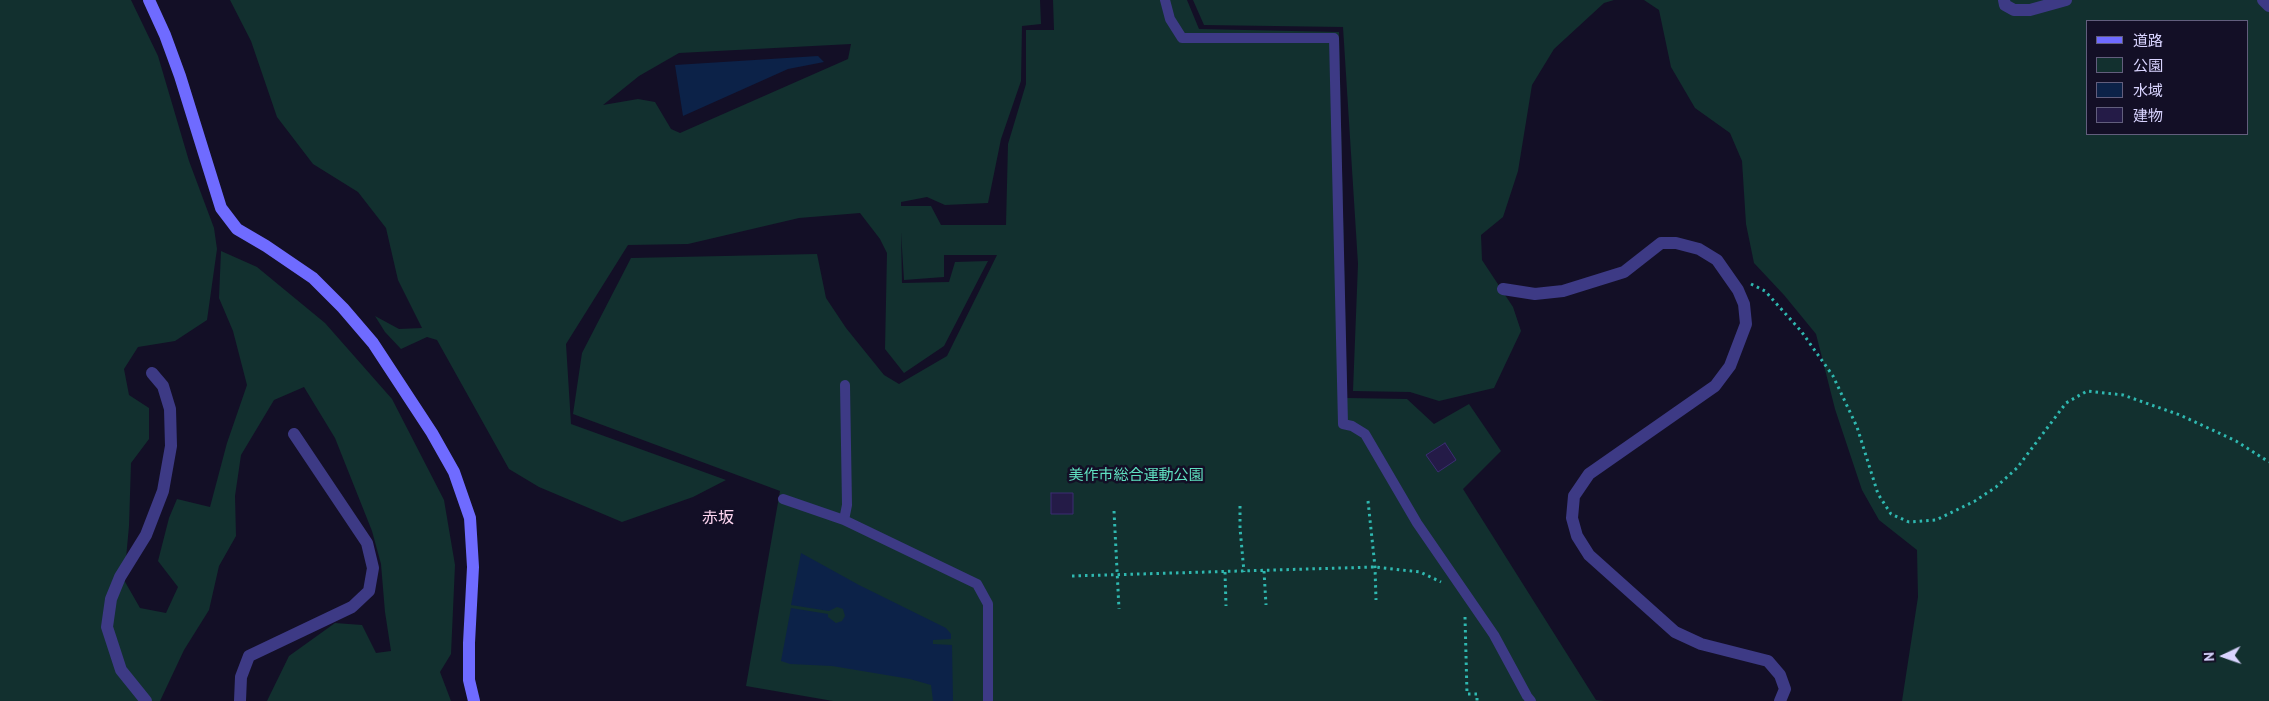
<!DOCTYPE html>
<html>
<head>
<meta charset="utf-8">
<style>
  body { margin:0 }
  #map { position:relative; width:2269px; height:701px; overflow:hidden; background:#130f26; font-family:"PT Sans","Noto Sans JP",sans-serif }
  canvas { display:block }
  .legend { position:absolute; left:2086px; top:20px; width:162px; height:115px; box-sizing:border-box; background:#130f26; border:1px solid #625e7d; margin:0; padding:6px 9px; list-style:none; font-size:15px; color:#d9d4ff }
  .legend li { display:flex; align-items:center; gap:10px; height:25px }
  .legend b { width:25px; border:1px solid #625e7d }
  .north { position:absolute; left:2199px; top:631px; width:50px; height:50px; -webkit-text-stroke:4px #130f26; paint-order:stroke; rotate:267deg; font-size:14px; font-weight:700; line-height:20px; text-align:center; color:#d9d4ff }
  .north::after { content:''; display:block; margin:auto; width:18px; height:22px; background:#d9d4ff; clip-path:polygon(50% 0,100% 100%,50% 72%,0 100%) }
</style>
</head>
<body>
<div id="map">
<canvas width="2269" height="701"></canvas>
<ul class="legend">
<li><b style="height:6px;background:#6f6bff"></b>道路</li>
<li><b style="height:14px;background:#12302f"></b>公園</li>
<li><b style="height:14px;background:#0c2248"></b>水域</li>
<li><b style="height:14px;background:#241b47"></b>建物</li>
</ul>
<div class="north">N</div>
</div>
<script>
const ctx = document.querySelector('canvas').getContext('2d');
ctx.lineJoin = 'round';
function paint(path, color) { ctx.fillStyle = color; ctx.fill(path, 'evenodd'); }
const poly = rows => new Path2D(rows.map(r => 'M' + r).join(''));
function strokePath(path, color, width, dash) { ctx.strokeStyle = color; ctx.lineWidth = width; ctx.lineCap = dash ? 'butt' : 'round'; ctx.setLineDash(dash || []); ctx.stroke(path); }
function label(font, color, halo, rows, align = 'center') {
  ctx.font = font + ' "PT Sans","Noto Sans JP",sans-serif'; ctx.lineWidth = 5; ctx.setLineDash([]); ctx.textBaseline = 'middle'; ctx.strokeStyle = halo; ctx.fillStyle = color; for (const [text, x, y, turn = 0] of rows) {
    ctx.save(); ctx.translate(x, y); ctx.rotate((+turn || 0) * Math.PI / 180); ctx.textAlign = isNaN(turn) ? turn : align; if (halo) ctx.strokeText(text, 0, 0); ctx.fillText(text, 0, 0); ctx.restore();
  }
}
const green = poly([
  [0,0,131,0,158,56,189,161,214,228,217,249,207,320,175,341,138,347,124,369,129,395,149,408,149,439,131,463,129,526,124,580,140,608,166,613,178,587,158,561,169,518,177,499,210,507,227,443,247,385,233,331,219,298,221,251,257,267,325,323,392,399,444,500,455,565,451,654,440,672,451,701,267,701,289,656,335,623,362,625,376,653,391,651,385,612,381,564,372,531,335,438,304,387,274,400,241,455,235,496,236,536,219,566,209,610,184,650,160,701,0,701],
  [230,0,1040,0,1041,24,1022,26,1021,81,1001,139,988,203,945,205,927,197,901,202,901,206,931,206,941,225,1006,225,1008,144,1026,84,1026,30,1054,30,1053,0,1187,0,1199,29,1339,32,1347,398,1407,399,1434,424,1469,404,1501,451,1463,489,1596,700,1605,701,833,701,746,686,780,491,573,414,582,353,631,258,817,254,826,298,846,328,884,375,899,384,947,356,997,255,944,255,944,277,904,280,901,232,902,283,949,282,955,262,988,261,944,346,904,373,885,349,887,253,880,239,860,213,799,218,688,244,628,245,566,344,571,424,726,480,693,497,622,522,539,487,509,469,437,340,427,337,401,349,385,332,375,316,399,329,422,328,398,280,386,228,358,192,313,164,277,117,251,41],
  [851,44,848,59,680,133,671,129,655,102,638,99,603,105,639,76,679,53],
  [1193,0,1614,0,1604,3,1554,49,1532,85,1518,171,1503,217,1481,235,1482,260,1513,307,1521,331,1494,388,1439,401,1410,392,1353,391,1358,264,1343,27,1204,25],
  [1644,0,2269,0,2269,701,1902,701,1918,597,1917,550,1879,520,1862,490,1835,409,1816,334,1784,295,1754,263,1746,224,1742,161,1730,133,1695,108,1671,67,1659,10],
  [2088,21,2248,21,2248,134,2088,134]
]);
const water = poly([
  [818,56,824,62,788,69,683,116,675,65],
  [801,553,859,585,946,628,951,634,951,639,933,640,933,644,952,645,953,701,933,701,931,685,910,679,832,666,790,664,781,661,791,608,828,614,828,617,836,623,842,621,845,616,843,609,837,607,829,611,791,605]
]);
const building = poly([
  [1445,443,1456,460,1438,472,1426,455,1445,443],
  [1051,493,1073,493,1073,514,1051,514,1051,493]
]);
const path = poly([
  [1751,284,1765,291,1801,331,1833,376,1857,427,1878,494,1891,514,1909,522,1936,520,1975,501,1996,487,2017,468,2066,403,2087,391,2123,395,2180,415,2236,441,2269,462],
  [1368,501,1375,567,1376,600],
  [1240,506,1240,528,1244,572],
  [1114,511,1119,609],
  [1264,571,1266,605],
  [1225,572,1226,606],
  [1072,576,1375,567,1420,572,1441,582],
  [1465,617,1467,694,1477,694,1477,701]
]);
const lane = poly([
  [1165,0,1170,19,1182,38,1334,38,1343,424,1352,426,1365,434,1417,523,1494,635,1527,696,1531,701],
  [783,499,844,520,977,584,988,604,988,701],
  [844,520,847,505,845,385]
]);
const street = poly([
  [2004,0,2005,5,2014,10,2030,10,2066,0],
  [2263,0,2269,6],
  [1503,289,1535,294,1563,291,1624,272,1661,243,1676,243,1699,249,1717,260,1738,290,1744,304,1746,324,1730,366,1715,386,1589,474,1574,496,1572,518,1577,536,1589,555,1675,632,1701,644,1768,661,1780,675,1785,689,1780,701],
  [146,701,121,670,107,627,111,599,120,577,146,535,163,491,171,446,170,409,163,386,152,373],
  [240,701,241,677,249,656,352,607,369,591,373,568,367,543,294,434]
]);
const secondary = poly([
  [149,0,165,35,180,76,221,208,237,229,266,246,313,278,343,308,373,343,432,433,454,472,470,518,473,567,469,643,469,680,474,701]
]);
const parkNames = [
  ["美作市総合運動公園",1136,476]
];
const neighbourhoodNames = [
  ["赤坂",718,518]
];
paint(green, '#12302f');
paint(water, '#0c2248');
paint(building, '#241b47');
strokePath(building, '#3b2d73', 1);
strokePath(path, '#2fb8b0', 3, [2.5, 4]);
strokePath(lane, '#3d3a85', 10);
strokePath(street, '#3d3a85', 12);
strokePath(secondary, '#6f6bff', 12);
label('15px', '#5fe0c0', '#130f26', parkNames);
label('16px', '#ffd6f0', '#130f26', neighbourhoodNames);
</script>
</body>
</html>
